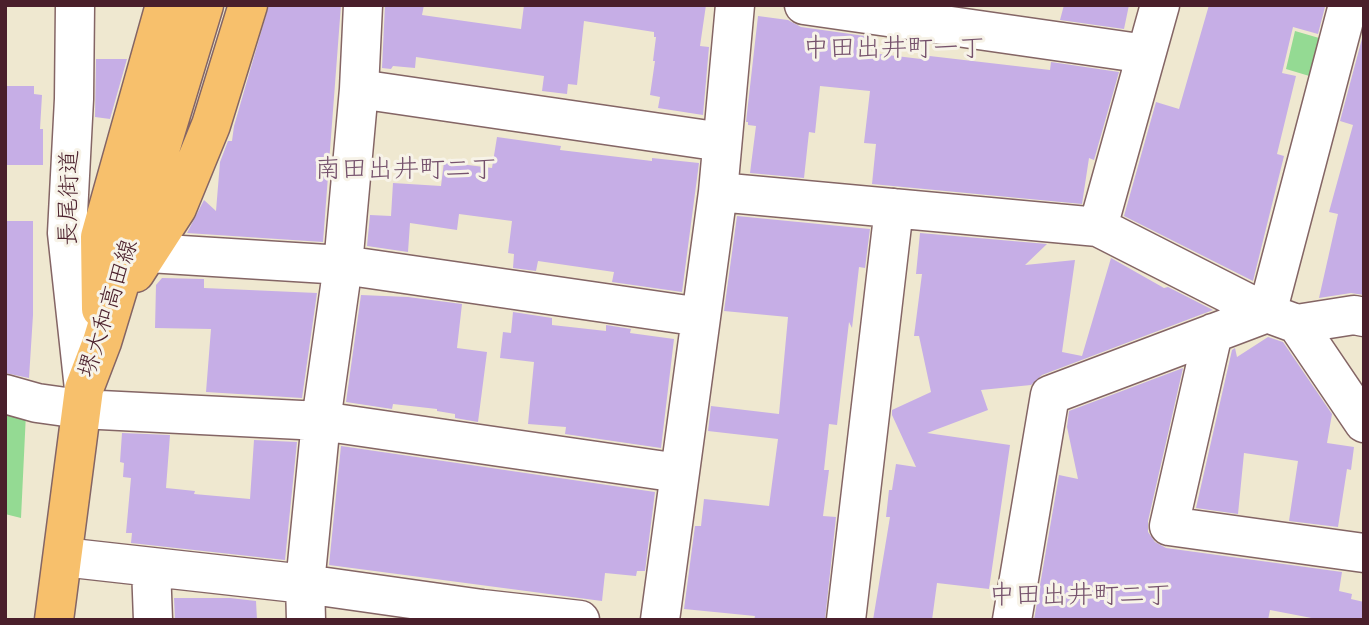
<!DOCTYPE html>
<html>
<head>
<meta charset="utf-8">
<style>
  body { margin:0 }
  #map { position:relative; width:1369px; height:625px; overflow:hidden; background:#efe8d0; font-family:Mynerve,sans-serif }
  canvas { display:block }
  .frame { position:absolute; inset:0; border:7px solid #4a1f2b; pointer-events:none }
</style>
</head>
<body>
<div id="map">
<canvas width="1369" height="625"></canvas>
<div class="frame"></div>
</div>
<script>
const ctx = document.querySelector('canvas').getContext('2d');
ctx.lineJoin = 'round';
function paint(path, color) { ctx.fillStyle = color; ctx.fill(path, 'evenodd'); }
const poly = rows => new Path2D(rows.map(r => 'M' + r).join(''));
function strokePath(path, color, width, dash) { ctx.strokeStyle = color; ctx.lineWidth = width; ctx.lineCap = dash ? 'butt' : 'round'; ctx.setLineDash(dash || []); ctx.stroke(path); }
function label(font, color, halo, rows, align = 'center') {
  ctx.font = font + ' Mynerve,"Klee One",sans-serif'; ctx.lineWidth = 6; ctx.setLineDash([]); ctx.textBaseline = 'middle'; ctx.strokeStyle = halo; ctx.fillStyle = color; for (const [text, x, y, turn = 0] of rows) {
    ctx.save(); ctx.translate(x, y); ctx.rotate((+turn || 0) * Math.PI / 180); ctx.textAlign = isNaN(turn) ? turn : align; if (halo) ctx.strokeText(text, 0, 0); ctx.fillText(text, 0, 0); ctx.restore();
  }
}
const green = poly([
  [1295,31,1326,40,1316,78,1286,69],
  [5,408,26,413,21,518,5,514]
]);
const building = poly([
  [269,5,341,5,323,242,187,233,204,200,216,211,220,162,228,141,232,141,234,126],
  [385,5,424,5,422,15,521,29,524,5,706,5,700,46,709,47,703,115,658,108,660,97,650,95,655,61,653,61,656,37,654,37,654,32,584,21,577,85,568,84,567,94,542,91,544,76,416,57,415,68,393,66,391,69,382,68],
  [1064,5,1129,5,1124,29,1060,20],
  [1209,5,1325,7,1318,34,1293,27,1282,73,1296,76,1277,154,1284,156,1253,281,1124,216,1156,102,1179,109],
  [758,16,788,20,801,27,872,37,871,53,921,59,921,55,1050,70,1051,62,1119,72,1094,160,1089,158,1082,204,872,184,876,144,864,143,870,91,820,86,815,133,809,132,804,178,750,173,756,126,748,125,748,122,746,122],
  [1364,31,1364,295,1351,293,1319,298,1338,214,1329,212,1353,125,1340,121],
  [96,59,127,59,110,119,95,117],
  [5,86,34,86,34,94,42,95,40,129,43,129,43,165,5,165],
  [497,137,561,146,560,150,652,161,652,158,699,163,682,292,612,282,614,272,538,261,536,271,513,268,514,254,508,253,512,221,459,214,457,230,410,223,408,252,367,246,370,215,391,216,393,183,441,186,444,162,492,168],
  [737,216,870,229,865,268,859,267,852,328,849,322,837,425,829,424,824,470,829,470,823,516,836,517,825,620,754,620,755,616,684,609,695,526,701,526,704,499,769,506,778,439,708,431,711,406,779,414,788,317,724,311],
  [5,221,33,221,33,315,29,378,5,373],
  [920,233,1047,244,1025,265,1075,260,1062,352,1082,356,1111,258,1164,288,1168,287,1213,310,1042,375,1031,385,981,390,988,410,927,433,1010,445,989,589,937,583,932,620,873,620,890,517,886,517,889,490,892,490,896,464,916,467,892,415,892,410,931,392,919,336,914,336,922,274,916,274],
  [162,278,204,279,204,288,317,293,302,398,206,392,211,329,155,328,156,285],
  [361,295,408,297,462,304,457,348,487,352,478,422,455,418,455,414,437,411,437,409,393,404,392,409,346,402],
  [513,312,552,318,552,325,606,331,606,325,631,329,630,333,674,339,661,448,565,434,566,427,528,424,534,362,500,358,503,332,511,333],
  [1268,337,1283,342,1332,414,1327,443,1354,447,1351,470,1347,469,1338,527,1289,521,1298,461,1244,453,1238,514,1196,508,1232,350,1235,348,1237,357],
  [1183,368,1148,521,1148,532,1155,542,1166,548,1342,572,1339,591,1352,594,1351,599,1364,602,1364,620,1322,620,1270,610,1268,620,1034,620,1059,475,1078,479,1067,427,1069,411],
  [122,433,170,435,166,488,195,491,194,494,250,499,254,440,297,442,285,560,131,543,132,533,126,533,131,478,123,477,124,463,120,462],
  [341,446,655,492,645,571,637,571,636,576,605,573,602,601,329,565],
  [174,598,230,598,256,601,257,620,175,620]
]);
const minor = poly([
  [75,5,74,99,67,233,84,389],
  [804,5,1146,54],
  [359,89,722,142],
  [718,192,1098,227,1160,5],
  [1098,227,1267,313,1297,324,1354,315,1364,317],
  [149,253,343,265,701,317],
  [1267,313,1348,5],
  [1297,324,1364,423],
  [1213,333,1169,526,1364,553],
  [5,394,37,403,80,409,321,421,679,473],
  [63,557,305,584,482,609,580,620],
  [151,567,153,620],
  [306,620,305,584,321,421,343,265,359,89,363,5],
  [660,620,718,192,735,5],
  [846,620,894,208],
  [1012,620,1050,395,1267,313]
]);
const major = poly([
  [135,273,177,208,211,125,248,5],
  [101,309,100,237,165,5],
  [54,620,84,389,102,342,204,5]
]);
const streetNames = [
  ["長尾街道",71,198,-89],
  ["堺大和高田線",110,309,-72]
];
const neighbourhoodNames = [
  ["中田出井町一丁",894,51],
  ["南田出井町二丁",406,172],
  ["中田出井町二丁",1080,598]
];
paint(green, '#94da93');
paint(building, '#c6aee6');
strokePath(minor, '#846565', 41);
strokePath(major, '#846565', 41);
strokePath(minor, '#fff', 38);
strokePath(major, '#f7c06c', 38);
label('24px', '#4a1f2b', '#f7f3e8', streetNames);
label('26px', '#75516c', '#f7f3e8', neighbourhoodNames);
</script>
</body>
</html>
